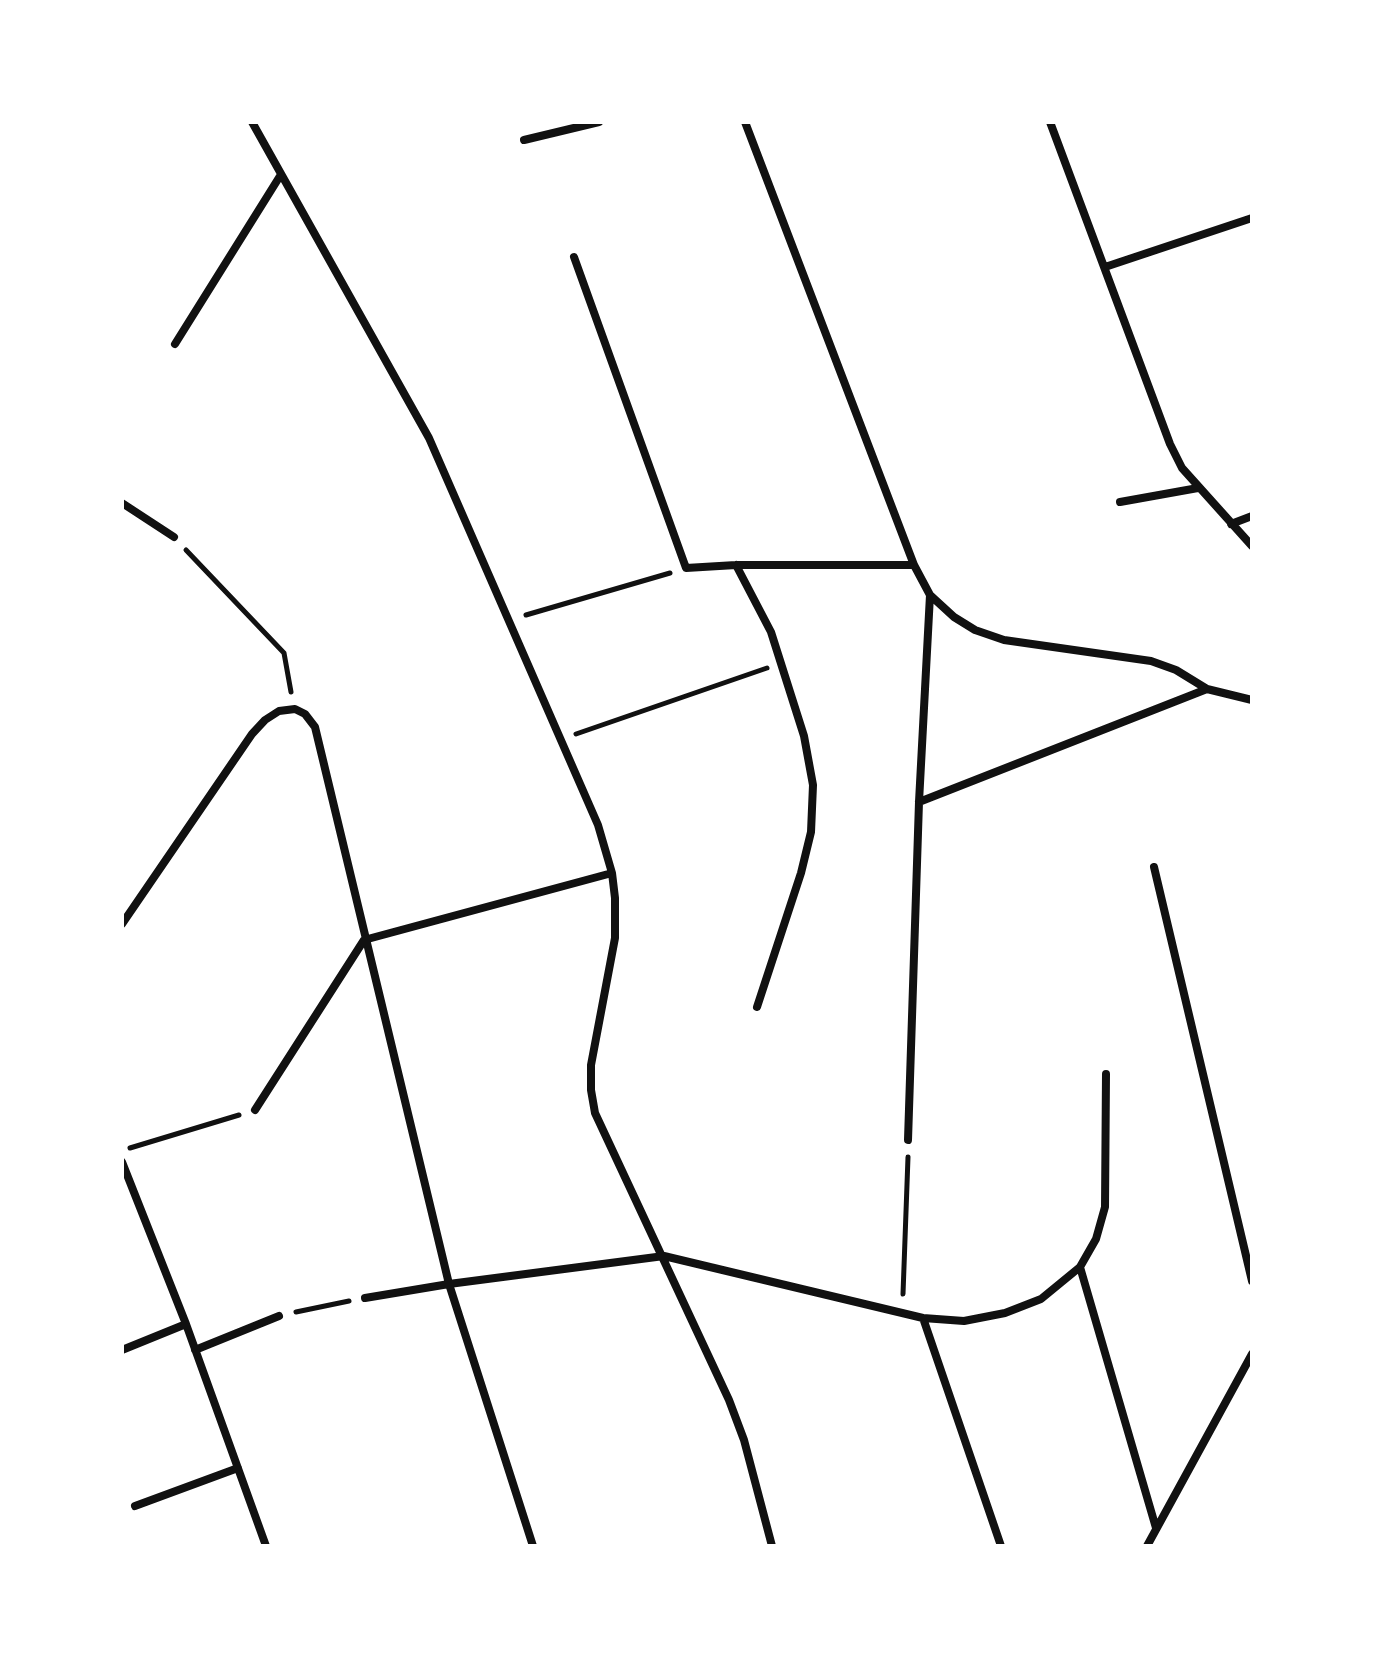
<!DOCTYPE html>
<html>
<head>
<meta charset="utf-8">
<style>
  body { margin:0 }
  #map { position:relative; width:1374px; height:1668px; overflow:hidden; background:#fff; font-family:"Noto Sans",sans-serif }
  canvas { display:block }
  .frame { position:absolute; inset:0; border:124px solid #fff; pointer-events:none }
</style>
</head>
<body>
<div id="map">
<canvas width="1374" height="1668"></canvas>
<div class="frame"></div>
</div>
<script>
const ctx = document.querySelector('canvas').getContext('2d');
ctx.lineJoin = 'round';
const poly = rows => new Path2D(rows.map(r => 'M' + r).join(''));
function strokePath(path, color, width, dash) { ctx.strokeStyle = color; ctx.lineWidth = width; ctx.lineCap = dash ? 'butt' : 'round'; ctx.setLineDash(dash || []); ctx.stroke(path); }
const path = poly([
  [186,550,284,653,291,692],
  [526,615,670,573],
  [576,734,767,668],
  [130,1148,239,1115],
  [903,1294,908,1157],
  [296,1312,349,1301]
]);
const minor = poly([
  [252,122,429,438,598,825,612,873,615,898,615,938,591,1065,591,1090,595,1113,729,1400,744,1440,772,1546],
  [745,122,914,565,930,595,919,802,908,1140],
  [1050,122,1170,444,1182,468,1252,546],
  [524,140,599,122],
  [574,257,686,568,736,565,914,565],
  [1105,267,1252,218],
  [175,344,280,176],
  [1120,502,1198,488],
  [122,503,174,537],
  [1231,524,1252,516],
  [736,565,771,632,804,736,813,785,811,832,801,873,757,1007],
  [930,595,954,617,975,630,1004,640,1151,661,1176,670,1207,689,1252,700],
  [919,802,1207,689],
  [1154,867,1252,1281],
  [122,924,252,734,265,720,279,711,295,709,305,714,315,727,449,1284,533,1546],
  [255,1110,364,940,612,873],
  [122,1162,186,1324,266,1546],
  [1080,1267,1156,1528],
  [365,1298,449,1284,664,1256,923,1318,964,1321,1005,1313,1041,1299,1080,1267,1096,1239,1105,1207,1106,1074],
  [923,1318,1001,1546],
  [122,1350,186,1324],
  [195,1350,279,1316],
  [135,1506,238,1468],
  [1147,1546,1252,1354]
]);
strokePath(path, '#111', 5);
strokePath(minor, '#111', 8);
</script>
</body>
</html>
